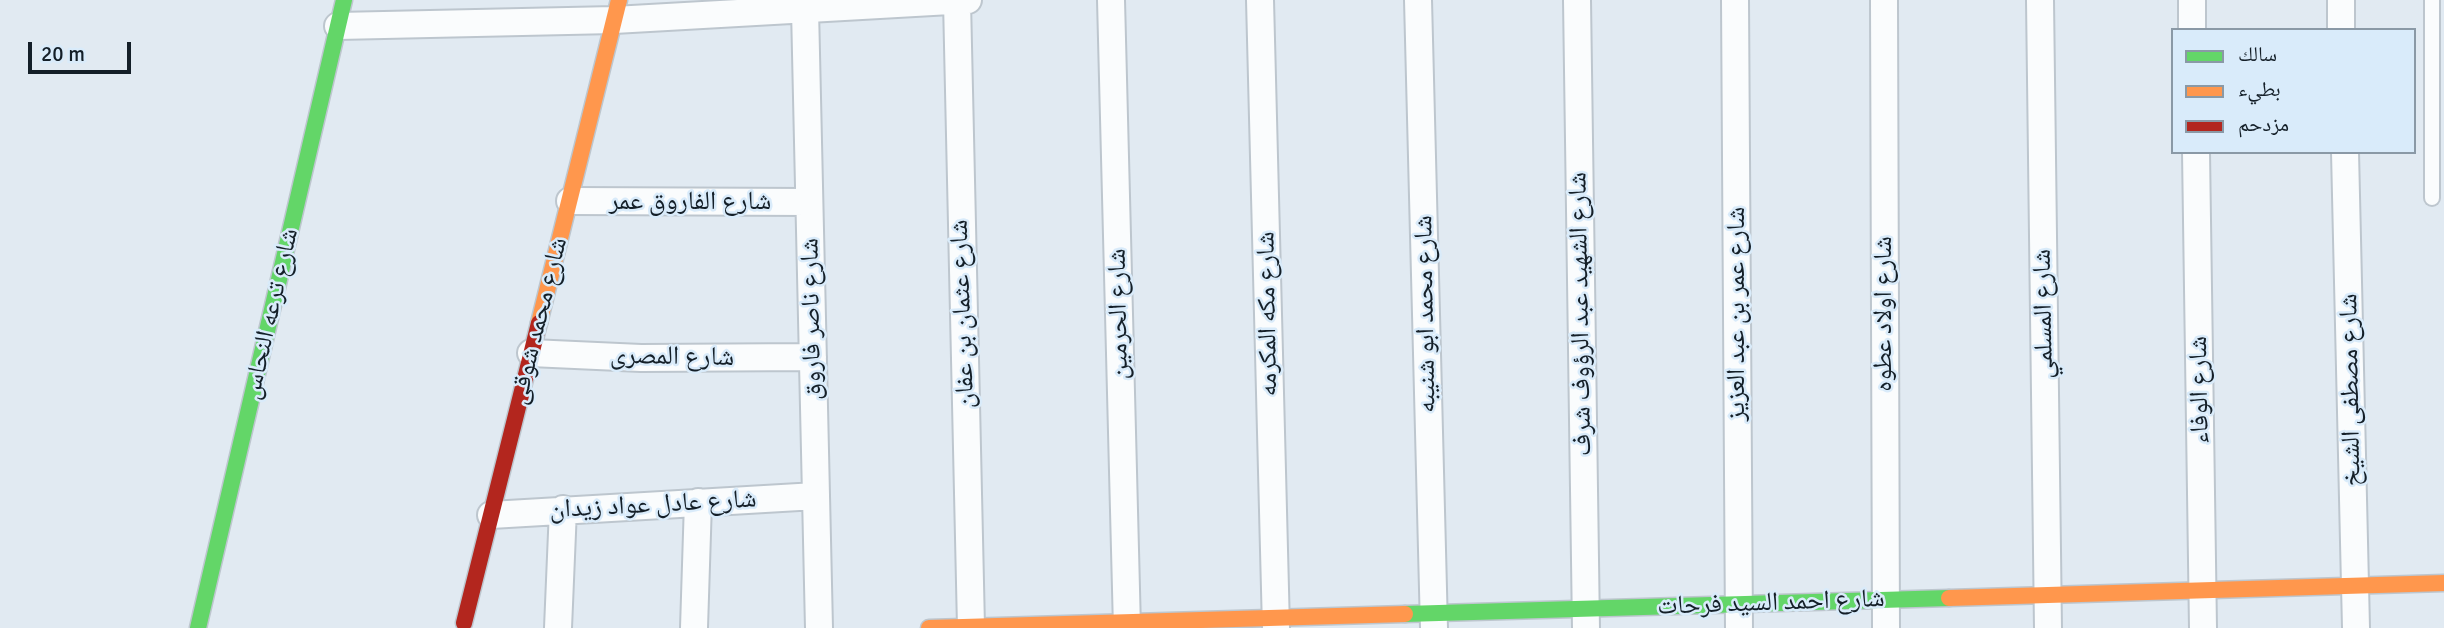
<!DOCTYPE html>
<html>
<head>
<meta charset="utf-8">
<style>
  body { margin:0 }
  #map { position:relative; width:2444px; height:628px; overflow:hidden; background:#e1eaf2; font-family:Signika,"Noto Naskh Arabic",sans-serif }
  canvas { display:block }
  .legend { position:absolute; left:2171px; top:28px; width:245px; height:126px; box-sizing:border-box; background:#d9ebfa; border:2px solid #8a99a6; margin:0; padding:9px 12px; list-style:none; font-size:21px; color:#141f28 }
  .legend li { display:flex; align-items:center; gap:14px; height:35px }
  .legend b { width:35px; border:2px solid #8a99a6 }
  .scale { position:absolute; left:28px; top:42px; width:103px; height:32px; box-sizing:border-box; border:4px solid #141f28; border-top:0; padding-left:9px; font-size:21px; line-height:24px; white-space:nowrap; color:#141f28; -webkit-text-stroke:5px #d9ebfa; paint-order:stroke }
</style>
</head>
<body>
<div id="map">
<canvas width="2444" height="628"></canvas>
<ul class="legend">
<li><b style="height:9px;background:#63d668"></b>سالك</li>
<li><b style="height:9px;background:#ff974d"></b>بطيء</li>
<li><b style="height:9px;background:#b3261e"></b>مزدحم</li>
</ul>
<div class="scale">20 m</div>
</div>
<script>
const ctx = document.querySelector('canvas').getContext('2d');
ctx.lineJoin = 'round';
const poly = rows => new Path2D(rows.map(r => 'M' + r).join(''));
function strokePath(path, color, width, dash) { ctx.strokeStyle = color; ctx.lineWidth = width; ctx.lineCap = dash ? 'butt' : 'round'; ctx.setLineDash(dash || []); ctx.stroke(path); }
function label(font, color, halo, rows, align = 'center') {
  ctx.font = font + ' Signika,"Noto Naskh Arabic",sans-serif'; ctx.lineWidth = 5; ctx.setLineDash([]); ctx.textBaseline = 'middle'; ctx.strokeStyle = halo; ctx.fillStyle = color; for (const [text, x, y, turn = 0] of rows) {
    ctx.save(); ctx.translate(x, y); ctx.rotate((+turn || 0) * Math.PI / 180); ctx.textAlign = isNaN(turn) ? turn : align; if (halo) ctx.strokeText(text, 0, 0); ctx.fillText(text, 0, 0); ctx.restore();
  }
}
const lane = poly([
  [2432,0,2432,198]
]);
const street = poly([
  [1111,0,1127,628],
  [1260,0,1276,628],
  [1418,0,1434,628],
  [1577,0,1586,628],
  [1735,0,1739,628],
  [1884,0,1886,628],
  [2040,0,2048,628],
  [2192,0,2192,30],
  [2341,0,2341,30],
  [957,1,971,627],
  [805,9,819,628],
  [338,26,614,20,968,0],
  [2196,152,2203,628],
  [2345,152,2356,628],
  [570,201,809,202],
  [531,353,641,358,813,357],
  [491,515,816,496],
  [558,628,563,509],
  [694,628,698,502]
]);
const fast = poly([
  [1405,614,1949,598],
  [198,628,344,0]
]);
const slow = poly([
  [539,323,619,0],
  [1949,598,2444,583],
  [929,628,1405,614]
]);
const jam = poly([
  [464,623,539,323]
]);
const streetNames = [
  ["شارع الفاروق عمر",690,202],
  ["شارع ترعه النحاس",271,314,-77],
  ["شارع عثمان بن عفان",963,314,-92],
  ["شارع الحرمين",1119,314,-91],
  ["شارع مكه المكرمه",1268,314,-91],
  ["شارع محمد ابو شنيبه",1426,314,-91],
  ["شارع الشهيد عبد الرؤوف شرف",1581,314,-91],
  ["شارع عمر بن عبد العزيز",1737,314,-90],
  ["شارع اولاد عطوه",1884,314,-90],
  ["شارع المسلمي",2044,314,-91],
  ["شارع ناصر فاروق",812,319,-91],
  ["شارع محمد شوقى",539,321,-76],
  ["شارع المصرى",672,357,1],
  ["شارع الوفاء",2200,390,-91],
  ["شارع مصطفى الشيخ",2351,390,-91],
  ["شارع عادل عواد زيدان",653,505,-3],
  ["شارع احمد السيد فرحات",1771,603,-2]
];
strokePath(lane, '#bdc6ce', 18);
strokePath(street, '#bdc6ce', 30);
strokePath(fast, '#bdc6ce', 19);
strokePath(slow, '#bdc6ce', 19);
strokePath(jam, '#bdc6ce', 19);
strokePath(lane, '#fafcfd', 14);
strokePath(street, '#fafcfd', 26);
strokePath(fast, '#63d668', 16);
strokePath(slow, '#ff974d', 16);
strokePath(jam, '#b3261e', 16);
label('26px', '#141f28', '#d9ebfa', streetNames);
</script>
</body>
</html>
